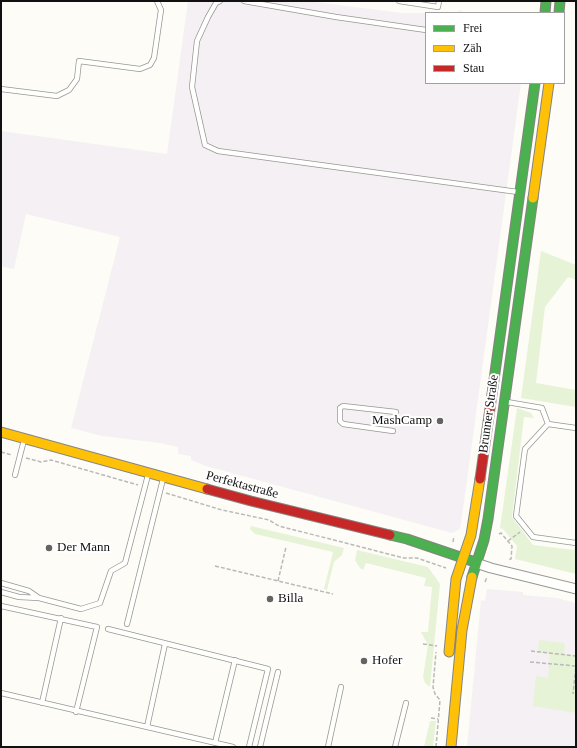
<!DOCTYPE html>
<html>
<head>
<meta charset="utf-8">
<style>
  body { margin:0 }
  #map { position:relative; width:577px; height:748px; overflow:hidden; background:#fdfcf7; font-family:"Times New Roman",serif }
  canvas { display:block }
  .frame { position:absolute; inset:0; border:2px solid #111; pointer-events:none }
  .legend { position:absolute; left:425px; top:12px; width:140px; height:72px; box-sizing:border-box; background:#fff; border:1px solid #a0a0a0; margin:0; padding:5px 7px; list-style:none; font-size:12px; color:#111 }
  .legend li { display:flex; align-items:center; gap:8px; height:20px }
  .legend b { width:20px; border:1px solid #a0a0a0 }
</style>
</head>
<body>
<div id="map">
<canvas width="577" height="748"></canvas>
<div class="frame"></div>
<ul class="legend">
<li><b style="height:5px;background:#4caf50"></b>Frei</li>
<li><b style="height:5px;background:#ffc107"></b>Zäh</li>
<li><b style="height:5px;background:#c62828"></b>Stau</li>
</ul>
</div>
<script>
const ctx = document.querySelector('canvas').getContext('2d');
ctx.lineJoin = 'round';
function paint(path, color) { ctx.fillStyle = color; ctx.fill(path, 'evenodd'); }
const poly = rows => new Path2D(rows.map(r => 'M' + r).join(''));
function strokePath(path, color, width, dash) { ctx.strokeStyle = color; ctx.lineWidth = width; ctx.lineCap = dash ? 'butt' : 'round'; ctx.setLineDash(dash || []); ctx.stroke(path); }
function label(font, color, halo, rows, align = 'center') {
  ctx.font = font + ' "Times New Roman",serif'; ctx.lineWidth = 4; ctx.setLineDash([]); ctx.textBaseline = 'middle'; ctx.strokeStyle = halo; ctx.fillStyle = color; for (const [text, x, y, turn = 0] of rows) {
    ctx.save(); ctx.translate(x, y); ctx.rotate((+turn || 0) * Math.PI / 180); ctx.textAlign = isNaN(turn) ? turn : align; if (halo) ctx.strokeText(text, 0, 0); ctx.fillText(text, 0, 0); ctx.restore();
  }
}
const industrial = poly([
  [188,1,307,1,402,13,459,13,459,10,462,11,463,13,426,13,426,83,521,83,464,502,460,529,452,533,206,466,191,460,191,456,178,454,178,447,160,443,102,436,71,428,120,237,26,214,14,269,1,266,1,131,167,154],
  [487,589,523,592,523,595,557,598,576,603,576,747,467,747,481,600,485,601]
]);
const green = poly([
  [541,251,576,265,576,280,568,277,545,307,536,383,576,390,576,407,521,398],
  [517,408,531,413,534,418,524,417,512,517,533,545,574,550,576,547,576,574,515,559,517,546,503,529,500,528],
  [251,526,344,548,342,555,334,562,327,590,324,589,333,552,255,534,250,529],
  [357,550,428,567,440,584,430,687,425,683,423,677,428,645,421,632,428,632,432,587,424,586,426,578,366,563,363,570,360,568,355,560],
  [539,640,565,643,564,654,576,655,576,713,533,706,536,676,548,678,549,663,550,654,538,652],
  [430,721,436,721,433,747,424,747]
]);
const path = poly([
  [1,452,12,455],
  [26,458,41,462,51,460,138,485],
  [166,493,222,510,269,520,279,526,404,558,417,558,446,568],
  [499,534,501,533,512,546,511,559,508,560],
  [508,541,520,532],
  [453,542,454,536],
  [215,566,333,594],
  [278,581,286,547],
  [485,582,487,577],
  [423,644,437,646],
  [531,651,576,656],
  [530,662,576,666,573,694],
  [431,718,438,719],
  [436,747,440,700,435,694,433,687,436,652]
]);
const lane = poly([
  [220,1,216,3,208,17,197,41,192,87,205,145,218,151,518,192],
  [244,1,336,17,426,30],
  [399,1,438,7,439,1],
  [1,89,57,96,69,90,77,79,79,61,140,69,150,65,154,58,161,10,157,1],
  [507,402,542,408,548,424,576,428],
  [548,424,525,449,516,516,533,537,576,543],
  [393,431,343,424,340,421,340,408,343,406,396,412],
  [15,475,24,440],
  [1,583,29,591,39,598],
  [1,592,19,597,39,598,81,609,100,603,111,571,125,563,148,475],
  [1,606,97,627,76,712],
  [127,624,163,479],
  [108,629,268,669,249,747],
  [1,693,233,747],
  [42,703,61,618],
  [147,727,165,644],
  [215,743,235,660],
  [260,747,278,672],
  [328,747,341,687],
  [395,747,406,703]
]);
const street = poly([
  [476,563,491,568,576,589]
]);
const fast = poly([
  [545,13,546,1],
  [559,13,560,1],
  [493,387,535,83],
  [390,535,407,539,472,561],
  [472,577,484,540,488,519,533,198]
]);
const slow = poly([
  [533,198,549,83],
  [1,432,207,489],
  [449,652,456,579,471,535,480,479],
  [451,747,462,630,472,577]
]);
const jam = poly([
  [480,479,493,387],
  [207,489,251,501,390,535]
]);
const markers = [
  [440,421,4,"#646362"],
  [49,548,4,"#646362"],
  [270,599,4,"#646362"],
  [364,661,4,"#646362"]
];
const streetNames = [
  ["Brunner Straße",489,414,-82],
  ["Perfektastraße",242,485,15]
];
const poiNames = [
  ["MashCamp",432,421,"right"],
  ["Der Mann",57,548],
  ["Billa",278,599],
  ["Hofer",372,661]
];
paint(industrial, '#f5f0f3');
paint(green, '#e7f3d7');
strokePath(lane, '#979795', 6);
strokePath(street, '#979795', 11);
strokePath(fast, '#858482', 11);
strokePath(slow, '#858482', 11);
strokePath(jam, '#858482', 11);
strokePath(path, '#b9b9b8', 1.5, [4, 2]);
strokePath(lane, '#fffffe', 4.5);
strokePath(street, '#fffffe', 9);
strokePath(fast, '#4caf50', 9);
strokePath(slow, '#ffc107', 9);
strokePath(jam, '#c62828', 9);
for (const [x, y, r, color] of markers) { const dot = new Path2D(); dot.arc(x, y, r, 0, 2 * Math.PI); ctx.fillStyle = color; ctx.fill(dot); strokePath(dot, '#fff', 1.5); }
label('13px', '#111', '#fff', streetNames);
label('13px', '#111', '#fff', poiNames, 'left');
</script>
</body>
</html>
